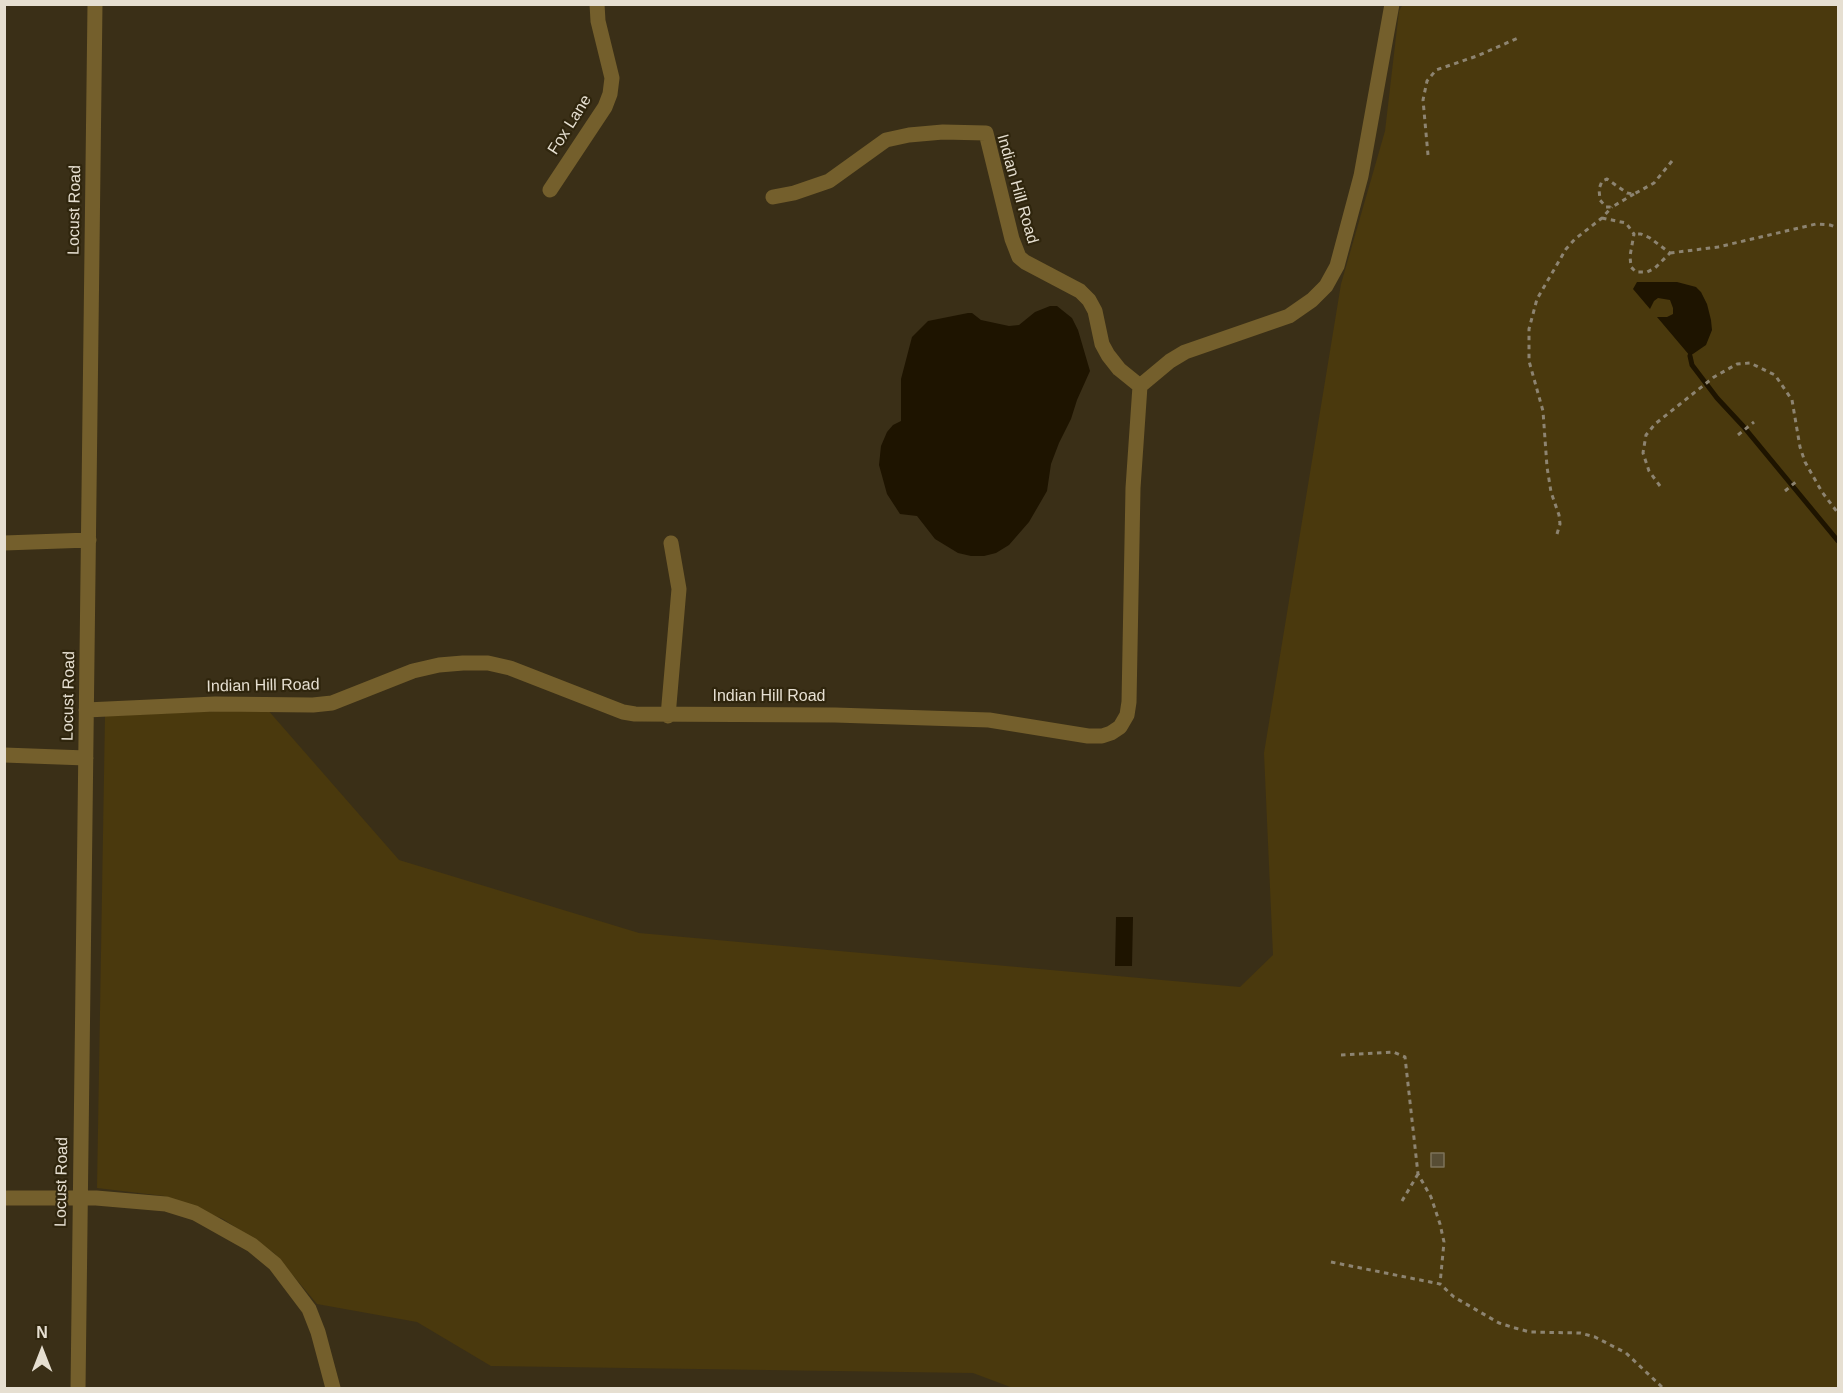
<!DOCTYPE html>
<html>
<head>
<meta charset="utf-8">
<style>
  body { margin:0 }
  #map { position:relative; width:1843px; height:1393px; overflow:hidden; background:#3a2f17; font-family:Arial,sans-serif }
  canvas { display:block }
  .frame { position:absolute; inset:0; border:6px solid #e6dfd1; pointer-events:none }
  .north { position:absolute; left:12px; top:1321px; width:60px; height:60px; -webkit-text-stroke:4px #2f250d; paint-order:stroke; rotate:0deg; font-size:16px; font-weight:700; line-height:24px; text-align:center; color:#e6dfd1 }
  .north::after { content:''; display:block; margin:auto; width:21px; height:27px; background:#e6dfd1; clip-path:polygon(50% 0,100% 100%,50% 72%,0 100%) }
</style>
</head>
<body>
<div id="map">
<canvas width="1843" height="1393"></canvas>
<div class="frame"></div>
<div class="north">N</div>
</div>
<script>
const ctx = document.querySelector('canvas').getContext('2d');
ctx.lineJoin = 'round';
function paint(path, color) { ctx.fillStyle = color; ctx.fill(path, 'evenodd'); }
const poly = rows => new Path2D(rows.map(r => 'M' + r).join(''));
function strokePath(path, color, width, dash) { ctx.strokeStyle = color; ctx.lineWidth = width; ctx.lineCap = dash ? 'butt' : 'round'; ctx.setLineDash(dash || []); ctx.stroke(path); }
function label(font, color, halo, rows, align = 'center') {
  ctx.font = font + ' Arial,sans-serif'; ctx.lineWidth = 4.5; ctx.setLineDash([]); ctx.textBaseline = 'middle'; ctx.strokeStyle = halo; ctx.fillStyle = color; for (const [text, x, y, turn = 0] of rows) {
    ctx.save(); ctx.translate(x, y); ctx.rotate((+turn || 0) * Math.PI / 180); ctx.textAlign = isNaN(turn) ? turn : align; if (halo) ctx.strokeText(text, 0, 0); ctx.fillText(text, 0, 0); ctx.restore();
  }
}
const green = poly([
  [1403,4,1838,5,1838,1388,1013,1388,973,1373,491,1366,417,1322,317,1304,274,1253,223,1219,164,1196,97,1188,105,716,267,709,399,860,639,933,1240,987,1273,955,1264,753,1341,284,1385,131,1399,11]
]);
const water = poly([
  [1637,282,1677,282,1696,287,1701,292,1707,304,1711,320,1712,330,1706,345,1690,356,1657,317,1667,317,1673,314,1673,308,1670,300,1658,298,1654,301,1650,309,1633,289],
  [1050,306,1057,306,1072,318,1078,330,1090,371,1077,400,1071,419,1059,443,1051,464,1047,491,1029,522,1009,545,996,553,984,556,971,556,958,553,935,539,917,516,900,514,887,494,879,465,881,446,887,432,893,425,901,421,901,379,912,337,928,321,968,313,972,313,981,320,1009,326,1019,325,1035,312],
  [1116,917,1133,917,1132,966,1115,966]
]);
const stream = poly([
  [1690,356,1692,365,1717,398,1743,426,1838,541]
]);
const building = poly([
  [1431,1153,1444,1153,1444,1167,1431,1167,1431,1153]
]);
const path = poly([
  [1428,155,1423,100,1427,81,1436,70,1477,56,1518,38],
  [1634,194,1612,207,1606,207,1600,200,1599,189,1602,181,1607,179,1627,193,1634,194,1654,183,1672,161],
  [1602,218,1626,223,1634,234,1630,256,1631,267,1636,272,1647,272,1655,268,1670,253,1650,238,1641,234,1634,234],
  [1670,253,1718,247,1816,224,1830,225,1838,228],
  [1738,435,1754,422],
  [1660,486,1649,471,1643,453,1646,435,1655,424,1714,377,1737,364,1750,363,1775,375,1792,400,1800,447,1805,462,1822,492,1838,513],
  [1785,491,1798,480],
  [1557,534,1560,524,1559,515,1551,492,1547,467,1543,411,1529,361,1529,329,1537,299,1566,249,1575,239,1602,218,1612,207],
  [1341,1055,1393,1052,1405,1057,1418,1174,1431,1197,1440,1224,1444,1242,1440,1284],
  [1402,1201,1418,1174],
  [1331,1262,1440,1284,1454,1297,1499,1323,1515,1328,1530,1332,1580,1333,1595,1337,1626,1353,1663,1388]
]);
const minor = poly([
  [550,190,605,107,610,94,612,78,598,21,597,4],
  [773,197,794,193,829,181,886,140,909,135,943,132,986,133,1012,239,1019,257,1025,262,1080,291,1089,300,1095,311,1102,344,1108,355,1119,369,1140,386],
  [4,543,89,540],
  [86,710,215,704,313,705,332,703,413,671,439,665,463,663,488,663,510,668,623,712,635,714,835,715,989,720,1088,736,1102,736,1111,733,1120,727,1127,715,1129,702,1133,488,1140,386,1170,361,1185,352,1289,316,1312,300,1326,286,1337,266,1361,176,1392,4],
  [668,716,679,589,671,543],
  [4,755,86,758],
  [4,1198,96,1198,166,1204,195,1213,252,1245,275,1264,309,1309,318,1332,333,1388],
  [78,1388,95,4]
]);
const streetNames = [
  ["Fox Lane",570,125,-58],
  ["Indian Hill Road",1017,189,74],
  ["Locust Road",75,210,-89],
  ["Indian Hill Road",263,686,-1],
  ["Locust Road",69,696,-89],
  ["Indian Hill Road",769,697],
  ["Locust Road",62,1182,-89]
];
paint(green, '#4a390d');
paint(water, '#1e1400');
strokePath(stream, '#1e1400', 5);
paint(building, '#574d34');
strokePath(building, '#7e7359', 1.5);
strokePath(path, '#8d8471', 3, [4.5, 4.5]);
strokePath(minor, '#745f2c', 15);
label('16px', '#e6dfd1', '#2f250d', streetNames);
</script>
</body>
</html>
